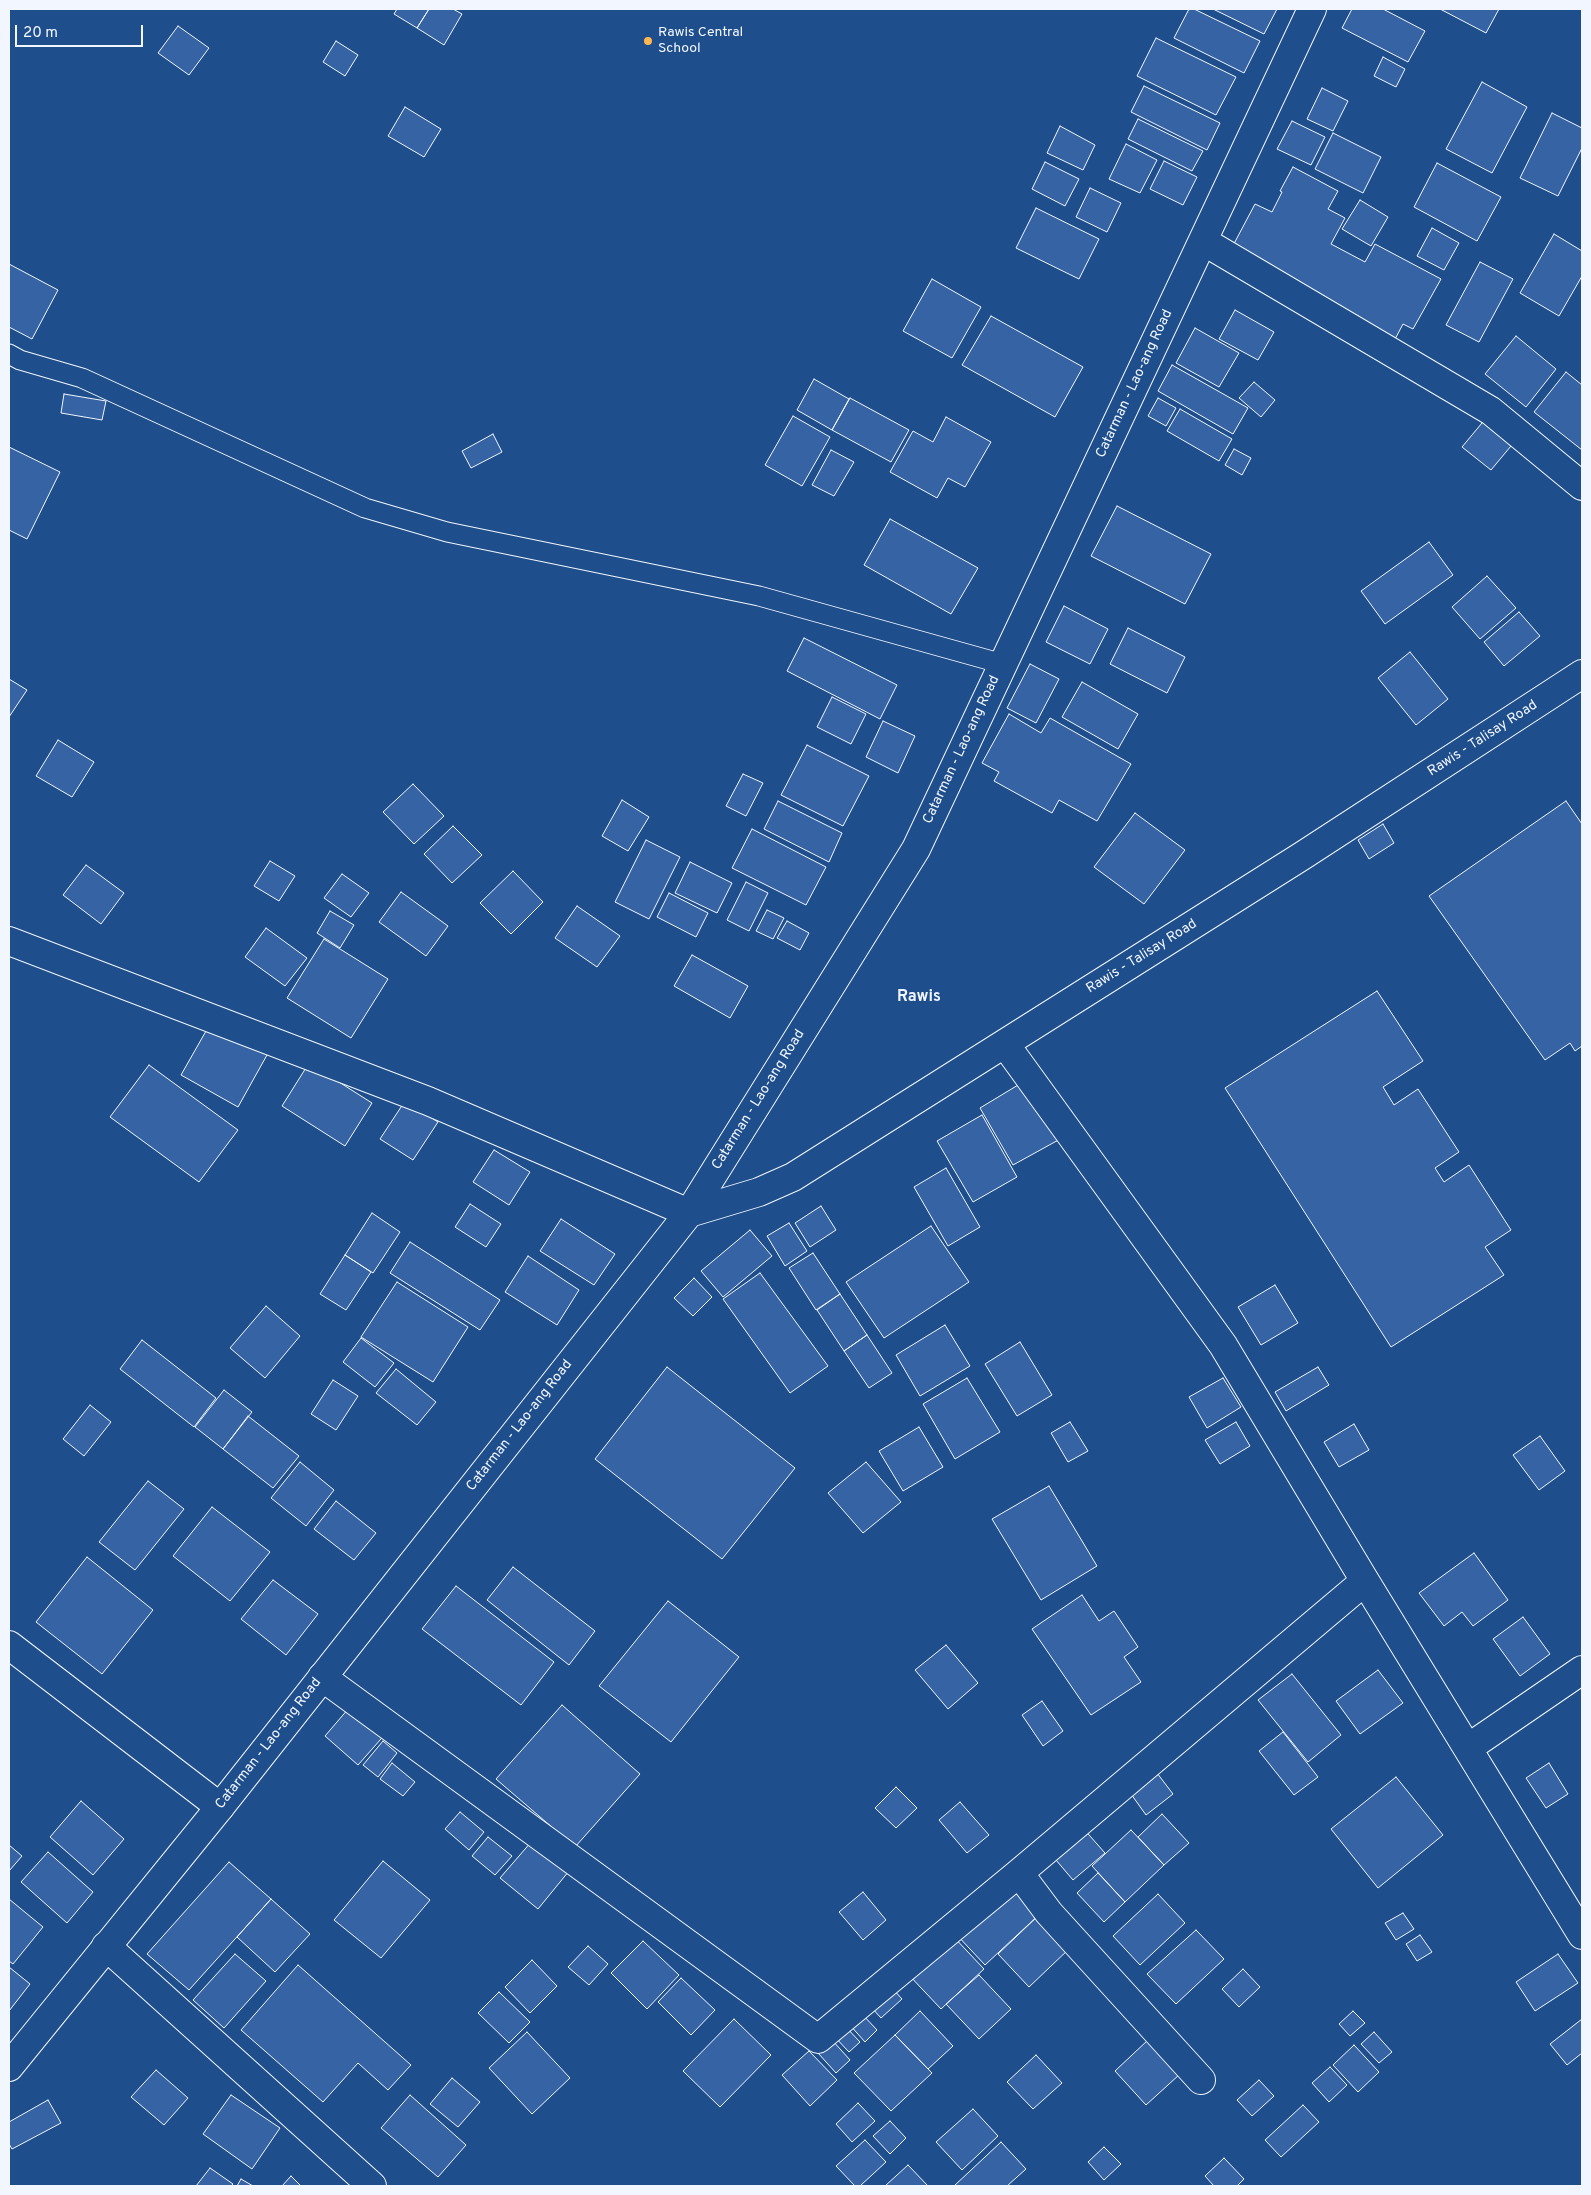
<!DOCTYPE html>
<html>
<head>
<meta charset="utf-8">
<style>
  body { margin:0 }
  #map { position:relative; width:1591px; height:2195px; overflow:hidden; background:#1f4e8c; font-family:Overpass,sans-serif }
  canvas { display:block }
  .frame { position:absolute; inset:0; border:10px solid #f2f6ff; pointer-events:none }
  .scale { position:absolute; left:15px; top:25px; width:128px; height:22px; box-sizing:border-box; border:2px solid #f2f6ff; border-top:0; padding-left:6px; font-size:15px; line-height:18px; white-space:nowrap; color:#f2f6ff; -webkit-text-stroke:4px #1f4e8c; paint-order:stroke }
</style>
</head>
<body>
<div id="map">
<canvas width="1591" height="2195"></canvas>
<div class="frame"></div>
<div class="scale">20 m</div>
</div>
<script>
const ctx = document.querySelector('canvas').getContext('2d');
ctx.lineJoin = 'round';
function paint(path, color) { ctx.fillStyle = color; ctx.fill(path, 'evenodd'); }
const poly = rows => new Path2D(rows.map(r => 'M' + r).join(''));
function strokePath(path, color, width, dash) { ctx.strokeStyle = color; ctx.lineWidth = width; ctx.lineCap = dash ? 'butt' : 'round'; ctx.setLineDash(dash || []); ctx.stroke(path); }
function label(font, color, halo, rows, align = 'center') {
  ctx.font = font + ' Overpass,sans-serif'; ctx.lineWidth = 4; ctx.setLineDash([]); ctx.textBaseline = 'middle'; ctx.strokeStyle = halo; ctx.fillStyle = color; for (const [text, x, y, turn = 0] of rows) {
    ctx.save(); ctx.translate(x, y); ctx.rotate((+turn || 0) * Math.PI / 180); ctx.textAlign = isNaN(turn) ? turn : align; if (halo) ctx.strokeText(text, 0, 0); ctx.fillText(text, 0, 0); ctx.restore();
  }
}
const building = poly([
  [397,9,429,9,417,28,394,14,397,9],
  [429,9,453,9,462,14,444,45,417,28,429,9],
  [1189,9,1194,9,1260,41,1244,73,1174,38,1189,9],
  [1213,9,1277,9,1264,34,1213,9],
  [1352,9,1383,9,1425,31,1408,62,1342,28,1352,9],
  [1440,9,1499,9,1486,33,1440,9],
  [178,26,209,48,189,75,158,53,178,26],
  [1156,38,1236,77,1216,115,1137,76,1156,38],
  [336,41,358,55,345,76,323,62,336,41],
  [1383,57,1405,69,1396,87,1374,76,1383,57],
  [1482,82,1527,107,1492,173,1446,149,1482,82],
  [1144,86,1220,123,1207,150,1131,112,1144,86],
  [1322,88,1348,101,1333,131,1307,119,1322,88],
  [405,107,441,129,424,157,388,136,405,107],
  [1552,113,1582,128,1582,148,1558,196,1520,178,1552,113],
  [1138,119,1203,151,1192,171,1128,139,1138,119],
  [1292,121,1325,137,1311,165,1277,149,1292,121],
  [1060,126,1095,145,1083,170,1047,153,1060,126],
  [1333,133,1381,157,1363,193,1315,169,1333,133],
  [1126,144,1157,160,1140,193,1109,179,1126,144],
  [1164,161,1197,177,1183,205,1150,189,1164,161],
  [1045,162,1079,179,1065,206,1032,189,1045,162],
  [1437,163,1501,197,1477,241,1414,207,1437,163],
  [1293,167,1338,191,1328,209,1345,218,1331,244,1365,262,1375,244,1441,279,1413,329,1403,324,1393,343,1228,255,1255,204,1272,212,1282,192,1280,191,1293,167],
  [1090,188,1121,203,1107,232,1076,217,1090,188],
  [1360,200,1388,217,1371,246,1342,229,1360,200],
  [1036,208,1099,239,1079,279,1016,248,1036,208],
  [1432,228,1459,243,1444,270,1417,256,1432,228],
  [1554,234,1582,251,1582,276,1559,316,1520,293,1554,234],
  [1480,262,1513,279,1479,342,1446,325,1480,262],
  [9,264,58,290,32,339,9,327,9,264],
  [932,279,981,307,952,358,903,331,932,279],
  [1235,310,1274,332,1258,360,1219,339,1235,310],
  [991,316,1083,367,1055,417,962,365,991,316],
  [1195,328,1239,353,1219,387,1176,363,1195,328],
  [1516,336,1556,369,1526,407,1485,374,1516,336],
  [1172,365,1248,408,1233,434,1158,391,1172,365],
  [1566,372,1582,385,1582,450,1534,412,1566,372],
  [814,379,849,399,832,430,797,410,814,379],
  [1254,382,1275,400,1261,417,1239,398,1254,382],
  [64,394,106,401,102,420,61,413,64,394],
  [850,398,909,430,891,462,832,430,850,398],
  [1158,398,1176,408,1166,426,1148,416,1158,398],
  [1180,409,1232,439,1219,461,1167,431,1180,409],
  [793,416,830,437,802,486,765,465,793,416],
  [946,417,991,442,965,487,948,478,937,498,890,472,913,431,933,442,946,417],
  [1487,417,1516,440,1491,470,1462,447,1487,417],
  [493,434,502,452,471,468,462,451,493,434],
  [9,447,60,472,27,539,9,530,9,447],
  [1234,449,1251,458,1242,475,1225,465,1234,449],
  [831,450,854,462,834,496,812,485,831,450],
  [1117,506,1211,554,1185,604,1091,556,1117,506],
  [890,519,978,568,951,614,864,565,890,519],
  [1429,542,1453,575,1385,624,1361,591,1429,542],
  [1487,576,1516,608,1480,639,1452,607,1487,576],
  [1064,606,1108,629,1090,664,1046,642,1064,606],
  [1519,612,1540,636,1504,666,1484,642,1519,612],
  [1128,628,1185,657,1167,693,1110,664,1128,628],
  [804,638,897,685,880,719,787,671,804,638],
  [1410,652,1448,699,1416,725,1378,678,1410,652],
  [1030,664,1059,679,1036,723,1007,708,1030,664],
  [9,679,27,690,9,717,9,679],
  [1082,682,1138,714,1118,749,1062,717,1082,682],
  [832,697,866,714,851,744,817,727,832,697],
  [1009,714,1041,733,1050,718,1131,764,1097,821,1059,800,1052,813,994,781,999,772,982,763,1009,714],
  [883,721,915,736,898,773,866,757,883,721],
  [58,740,94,762,72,797,36,776,58,740],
  [807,745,869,776,843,826,781,795,807,745],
  [743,774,763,783,746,816,726,806,743,774],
  [413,784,444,816,414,844,383,812,413,784],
  [622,800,649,817,628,851,602,836,622,800],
  [778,801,842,833,829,862,764,829,778,801],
  [1566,801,1582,824,1582,1046,1575,1051,1570,1043,1545,1060,1429,896,1566,801],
  [1135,813,1185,850,1144,904,1094,867,1135,813],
  [1383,824,1394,843,1369,859,1358,840,1383,824],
  [453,826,482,855,452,883,424,854,453,826],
  [752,829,826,867,806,905,732,868,752,829],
  [646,840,680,857,649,919,615,902,646,840],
  [270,861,295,876,279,901,254,886,270,861],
  [690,862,732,883,717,913,675,893,690,862],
  [86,865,124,893,101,924,63,895,86,865],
  [513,871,543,902,511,934,480,903,513,871],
  [342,874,369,893,351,917,324,898,342,874],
  [746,882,768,893,749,931,727,920,746,882],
  [401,892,448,926,426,956,379,922,401,892],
  [669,893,708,913,696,937,657,917,669,893],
  [577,906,620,936,597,967,555,938,577,906],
  [767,910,784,918,773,939,756,931,767,910],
  [330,911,354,925,340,948,317,933,330,911],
  [787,921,809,933,800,950,777,938,787,921],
  [266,928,307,958,285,986,245,957,266,928],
  [324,939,388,979,351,1038,287,998,324,939],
  [692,955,748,986,730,1018,674,986,692,955],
  [1377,991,1423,1061,1383,1087,1394,1105,1418,1089,1459,1152,1435,1168,1444,1182,1469,1165,1511,1230,1485,1247,1504,1275,1391,1347,1225,1088,1377,991],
  [210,1024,267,1055,238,1107,181,1075,210,1024],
  [309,1063,372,1103,345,1146,282,1106,309,1063],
  [149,1065,238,1130,199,1182,110,1117,149,1065],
  [1028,1079,1062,1138,1013,1165,980,1108,1028,1079],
  [405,1101,438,1122,413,1160,380,1139,405,1101],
  [982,1115,1017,1177,973,1202,937,1141,982,1115],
  [494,1150,530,1172,509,1205,473,1182,494,1150],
  [946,1168,980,1227,948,1246,914,1187,946,1168],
  [470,1204,501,1224,486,1247,455,1227,470,1204],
  [821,1206,836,1230,810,1247,795,1223,821,1206],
  [372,1213,400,1232,373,1273,345,1255,372,1213],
  [561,1219,615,1254,594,1285,540,1251,561,1219],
  [789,1223,807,1251,785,1266,767,1236,789,1223],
  [931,1226,969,1282,884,1338,846,1282,931,1226],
  [750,1230,772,1256,723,1297,701,1271,750,1230],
  [410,1242,500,1300,480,1330,390,1273,410,1242],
  [813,1253,840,1294,816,1310,789,1268,813,1253],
  [345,1255,371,1272,346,1310,320,1294,345,1255],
  [528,1256,579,1290,557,1325,505,1292,528,1256],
  [760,1273,828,1366,790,1393,723,1299,760,1273],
  [694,1278,712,1297,693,1316,674,1298,694,1278],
  [397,1282,468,1327,433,1382,361,1337,397,1282],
  [1275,1285,1298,1323,1261,1345,1238,1307,1275,1285],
  [840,1294,867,1335,844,1351,817,1310,840,1294],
  [266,1306,300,1336,265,1378,230,1348,266,1306],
  [945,1325,970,1366,920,1396,896,1355,945,1325],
  [867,1335,892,1373,869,1388,844,1351,867,1335],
  [361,1338,394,1363,375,1387,343,1362,361,1338],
  [142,1340,216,1398,194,1427,120,1369,142,1340],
  [1020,1342,1052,1395,1017,1416,985,1364,1020,1342],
  [667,1367,795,1468,722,1559,595,1459,667,1367],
  [1318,1367,1329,1385,1286,1411,1275,1392,1318,1367],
  [396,1369,436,1402,417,1425,376,1393,396,1369],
  [967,1378,1000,1432,955,1459,923,1404,967,1378],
  [1223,1378,1241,1407,1207,1428,1189,1397,1223,1378],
  [333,1380,358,1396,336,1430,311,1414,333,1380],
  [224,1390,252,1412,223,1449,195,1427,224,1390],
  [90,1405,111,1422,84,1456,63,1439,90,1405],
  [248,1416,299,1456,273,1488,223,1449,248,1416],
  [1070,1422,1088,1451,1068,1462,1051,1433,1070,1422],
  [1236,1422,1250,1446,1220,1464,1205,1440,1236,1422],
  [1354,1424,1369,1450,1339,1467,1324,1442,1354,1424],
  [919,1427,943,1467,903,1491,879,1451,919,1427],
  [1540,1436,1565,1471,1539,1490,1513,1455,1540,1436],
  [300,1462,334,1490,306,1526,271,1498,300,1462],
  [866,1462,901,1502,863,1533,828,1493,866,1462],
  [148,1481,184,1509,135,1570,99,1542,148,1481],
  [1049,1486,1097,1566,1041,1600,992,1519,1049,1486],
  [336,1501,376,1533,354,1560,314,1529,336,1501],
  [212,1507,270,1552,230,1601,173,1556,212,1507],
  [1474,1553,1508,1600,1473,1626,1462,1612,1444,1626,1419,1593,1474,1553],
  [87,1557,153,1610,102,1674,36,1622,87,1557],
  [513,1567,595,1631,569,1665,487,1600,513,1567],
  [273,1580,318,1614,286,1655,241,1619,273,1580],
  [456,1586,554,1662,521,1705,422,1629,456,1586],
  [1082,1595,1099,1621,1114,1611,1138,1647,1124,1657,1141,1682,1091,1715,1032,1629,1082,1595],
  [668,1601,739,1657,671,1742,599,1686,668,1601],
  [1523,1617,1550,1654,1520,1676,1493,1639,1523,1617],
  [946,1645,978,1683,948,1709,915,1670,946,1645],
  [1378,1670,1403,1703,1360,1734,1336,1701,1378,1670],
  [1292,1674,1341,1735,1308,1762,1258,1700,1292,1674],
  [355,1701,388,1731,358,1765,325,1736,355,1701],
  [1042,1701,1063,1731,1043,1746,1022,1715,1042,1701],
  [562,1705,640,1774,575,1847,496,1779,562,1705],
  [1283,1732,1318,1777,1294,1795,1259,1751,1283,1732],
  [383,1741,397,1753,378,1777,363,1765,383,1741],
  [392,1763,415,1782,403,1796,380,1779,392,1763],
  [1549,1763,1568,1794,1546,1808,1526,1778,1549,1763],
  [1157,1773,1173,1794,1146,1815,1131,1794,1157,1773],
  [1396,1777,1443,1835,1378,1888,1331,1829,1396,1777],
  [896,1787,917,1808,896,1828,875,1808,896,1787],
  [81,1801,124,1839,93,1875,50,1837,81,1801],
  [960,1802,989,1835,967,1853,939,1820,960,1802],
  [460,1812,484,1832,469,1850,445,1829,460,1812],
  [1162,1814,1189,1843,1164,1865,1138,1837,1162,1814],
  [1082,1827,1105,1853,1073,1880,1050,1853,1082,1827],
  [1131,1830,1164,1865,1125,1902,1092,1866,1131,1830],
  [488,1837,512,1856,495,1875,472,1856,488,1837],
  [532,1841,569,1871,538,1909,500,1878,532,1841],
  [9,1845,22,1856,9,1871,9,1845],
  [48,1852,93,1892,67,1923,21,1882,48,1852],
  [383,1861,430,1900,381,1958,334,1920,383,1861],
  [229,1862,271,1899,189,1990,147,1954,229,1862],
  [1098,1873,1125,1902,1104,1922,1077,1893,1098,1873],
  [1013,1880,1043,1911,985,1965,955,1933,1013,1880],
  [863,1892,886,1920,863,1940,839,1912,863,1892],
  [1158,1894,1185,1923,1140,1965,1113,1936,1158,1894],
  [9,1899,43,1927,13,1964,9,1961,9,1899],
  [271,1899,310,1934,275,1972,237,1937,271,1899],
  [1403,1913,1414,1929,1396,1940,1385,1923,1403,1913],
  [1040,1914,1071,1947,1029,1987,998,1954,1040,1914],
  [1196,1930,1224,1959,1176,2004,1147,1974,1196,1930],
  [950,1933,984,1969,941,2009,907,1973,950,1933],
  [1420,1935,1432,1952,1417,1961,1406,1944,1420,1935],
  [643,1941,679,1975,647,2009,611,1973,643,1941],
  [588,1946,608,1964,589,1985,568,1967,588,1946],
  [235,1954,266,1981,224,2028,193,2000,235,1954],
  [1558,1954,1578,1983,1535,2011,1516,1982,1558,1954],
  [532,1960,557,1986,530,2013,505,1987,532,1960],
  [298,1965,411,2065,388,2090,358,2063,323,2102,241,2030,298,1965],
  [9,1967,30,1984,9,2011,9,1967],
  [1243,1969,1260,1987,1239,2007,1222,1989,1243,1969],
  [979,1975,1011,2009,979,2039,946,2004,979,1975],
  [681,1978,715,2010,691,2035,658,2002,681,1978],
  [892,1988,902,1999,881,2018,871,2007,892,1988],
  [499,1992,530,2022,509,2043,478,2013,499,1992],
  [920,2011,953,2046,928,2069,895,2035,920,2011],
  [1353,2011,1365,2023,1350,2036,1339,2024,1353,2011],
  [861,2013,877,2030,865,2042,849,2024,861,2013],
  [734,2019,771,2055,720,2107,683,2071,734,2019],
  [1582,2019,1582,2053,1567,2065,1550,2044,1582,2019],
  [844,2025,860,2042,849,2052,833,2035,844,2025],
  [527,2032,570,2078,532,2114,489,2068,527,2032],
  [1374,2032,1392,2052,1379,2063,1361,2044,1374,2032],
  [895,2035,932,2073,891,2111,854,2073,895,2035],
  [832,2040,850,2060,836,2073,818,2053,832,2040],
  [1148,2040,1180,2074,1146,2105,1115,2071,1148,2040],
  [1354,2045,1379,2072,1358,2092,1333,2065,1354,2045],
  [809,2051,837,2080,810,2106,782,2075,809,2051],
  [1036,2055,1062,2083,1033,2109,1007,2082,1036,2055],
  [1330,2067,1347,2085,1329,2102,1312,2083,1330,2067],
  [156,2070,188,2098,164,2125,131,2097,156,2070],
  [452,2078,480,2102,458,2127,430,2104,452,2078],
  [1259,2080,1274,2096,1252,2116,1237,2100,1259,2080],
  [231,2095,280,2128,252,2169,203,2134,231,2095],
  [410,2095,466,2145,438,2177,381,2128,410,2095],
  [48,2100,61,2123,12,2149,9,2144,9,2122,48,2100],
  [858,2103,875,2121,852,2142,836,2124,858,2103],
  [1303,2105,1319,2122,1281,2157,1265,2140,1303,2105],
  [973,2109,998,2136,962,2170,936,2142,973,2109],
  [890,2121,906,2138,890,2154,873,2136,890,2121],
  [865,2140,886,2162,860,2186,855,2186,836,2166,865,2140],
  [1001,2142,1026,2169,1007,2186,954,2186,1001,2142],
  [1104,2147,1121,2164,1104,2180,1088,2162,1104,2147],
  [1224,2158,1244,2179,1237,2186,1214,2186,1205,2176,1224,2158],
  [908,2165,928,2186,885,2186,908,2165],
  [210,2168,233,2184,231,2186,196,2186,210,2168],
  [291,2176,301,2186,282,2186,291,2176],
  [241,2179,253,2186,237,2186,241,2179]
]);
const lane = poly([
  [9,354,20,360,82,378,365,508,447,532,759,596,1003,664]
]);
const street = poly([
  [1203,241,1491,411,1582,486],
  [9,941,428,1101,689,1213,916,849,1312,9],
  [1005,1044,1223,1345,1365,1581,1582,1935],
  [9,1645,220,1807],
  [322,1677,818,2039,1019,1873,1365,1581],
  [1468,1748,1582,1670],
  [1019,1873,1049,1913,1201,2080],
  [106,1946,372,2186]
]);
const secondary = poly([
  [9,2067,220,1807,689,1213,759,1192,793,1177,1302,856,1582,674]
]);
const markers = [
  [648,41,5,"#ffb74d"]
];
const poiNames = [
  ["Rawis Central",658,33],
  ["School",658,49]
];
const streetNames = [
  ["Catarman - Lao-ang Road",1135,384,-65],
  ["Rawis - Talisay Road",1483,739,-33],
  ["Catarman - Lao-ang Road",962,750,-65],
  ["Rawis - Talisay Road",1142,957,-32],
  ["Catarman - Lao-ang Road",759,1100,-58],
  ["Catarman - Lao-ang Road",520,1426,-52],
  ["Catarman - Lao-ang Road",269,1744,-52]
];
const quarterNames = [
  ["Rawis",919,998]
];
paint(building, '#3563a3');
strokePath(building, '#f2f6ff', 1);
strokePath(lane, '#f2f6ff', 21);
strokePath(street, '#f2f6ff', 30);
strokePath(secondary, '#f2f6ff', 30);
strokePath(lane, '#1f4e8c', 19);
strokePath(street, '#1f4e8c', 28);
strokePath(secondary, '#1f4e8c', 28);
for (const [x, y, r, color] of markers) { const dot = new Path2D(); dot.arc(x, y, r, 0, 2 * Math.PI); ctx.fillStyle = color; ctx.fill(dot); strokePath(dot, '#1f4e8c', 2); }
label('14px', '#f2f6ff', '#1f4e8c', poiNames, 'left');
label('14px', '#f2f6ff', '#1f4e8c', streetNames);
label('bold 16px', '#f2f6ff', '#1f4e8c', quarterNames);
</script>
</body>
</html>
